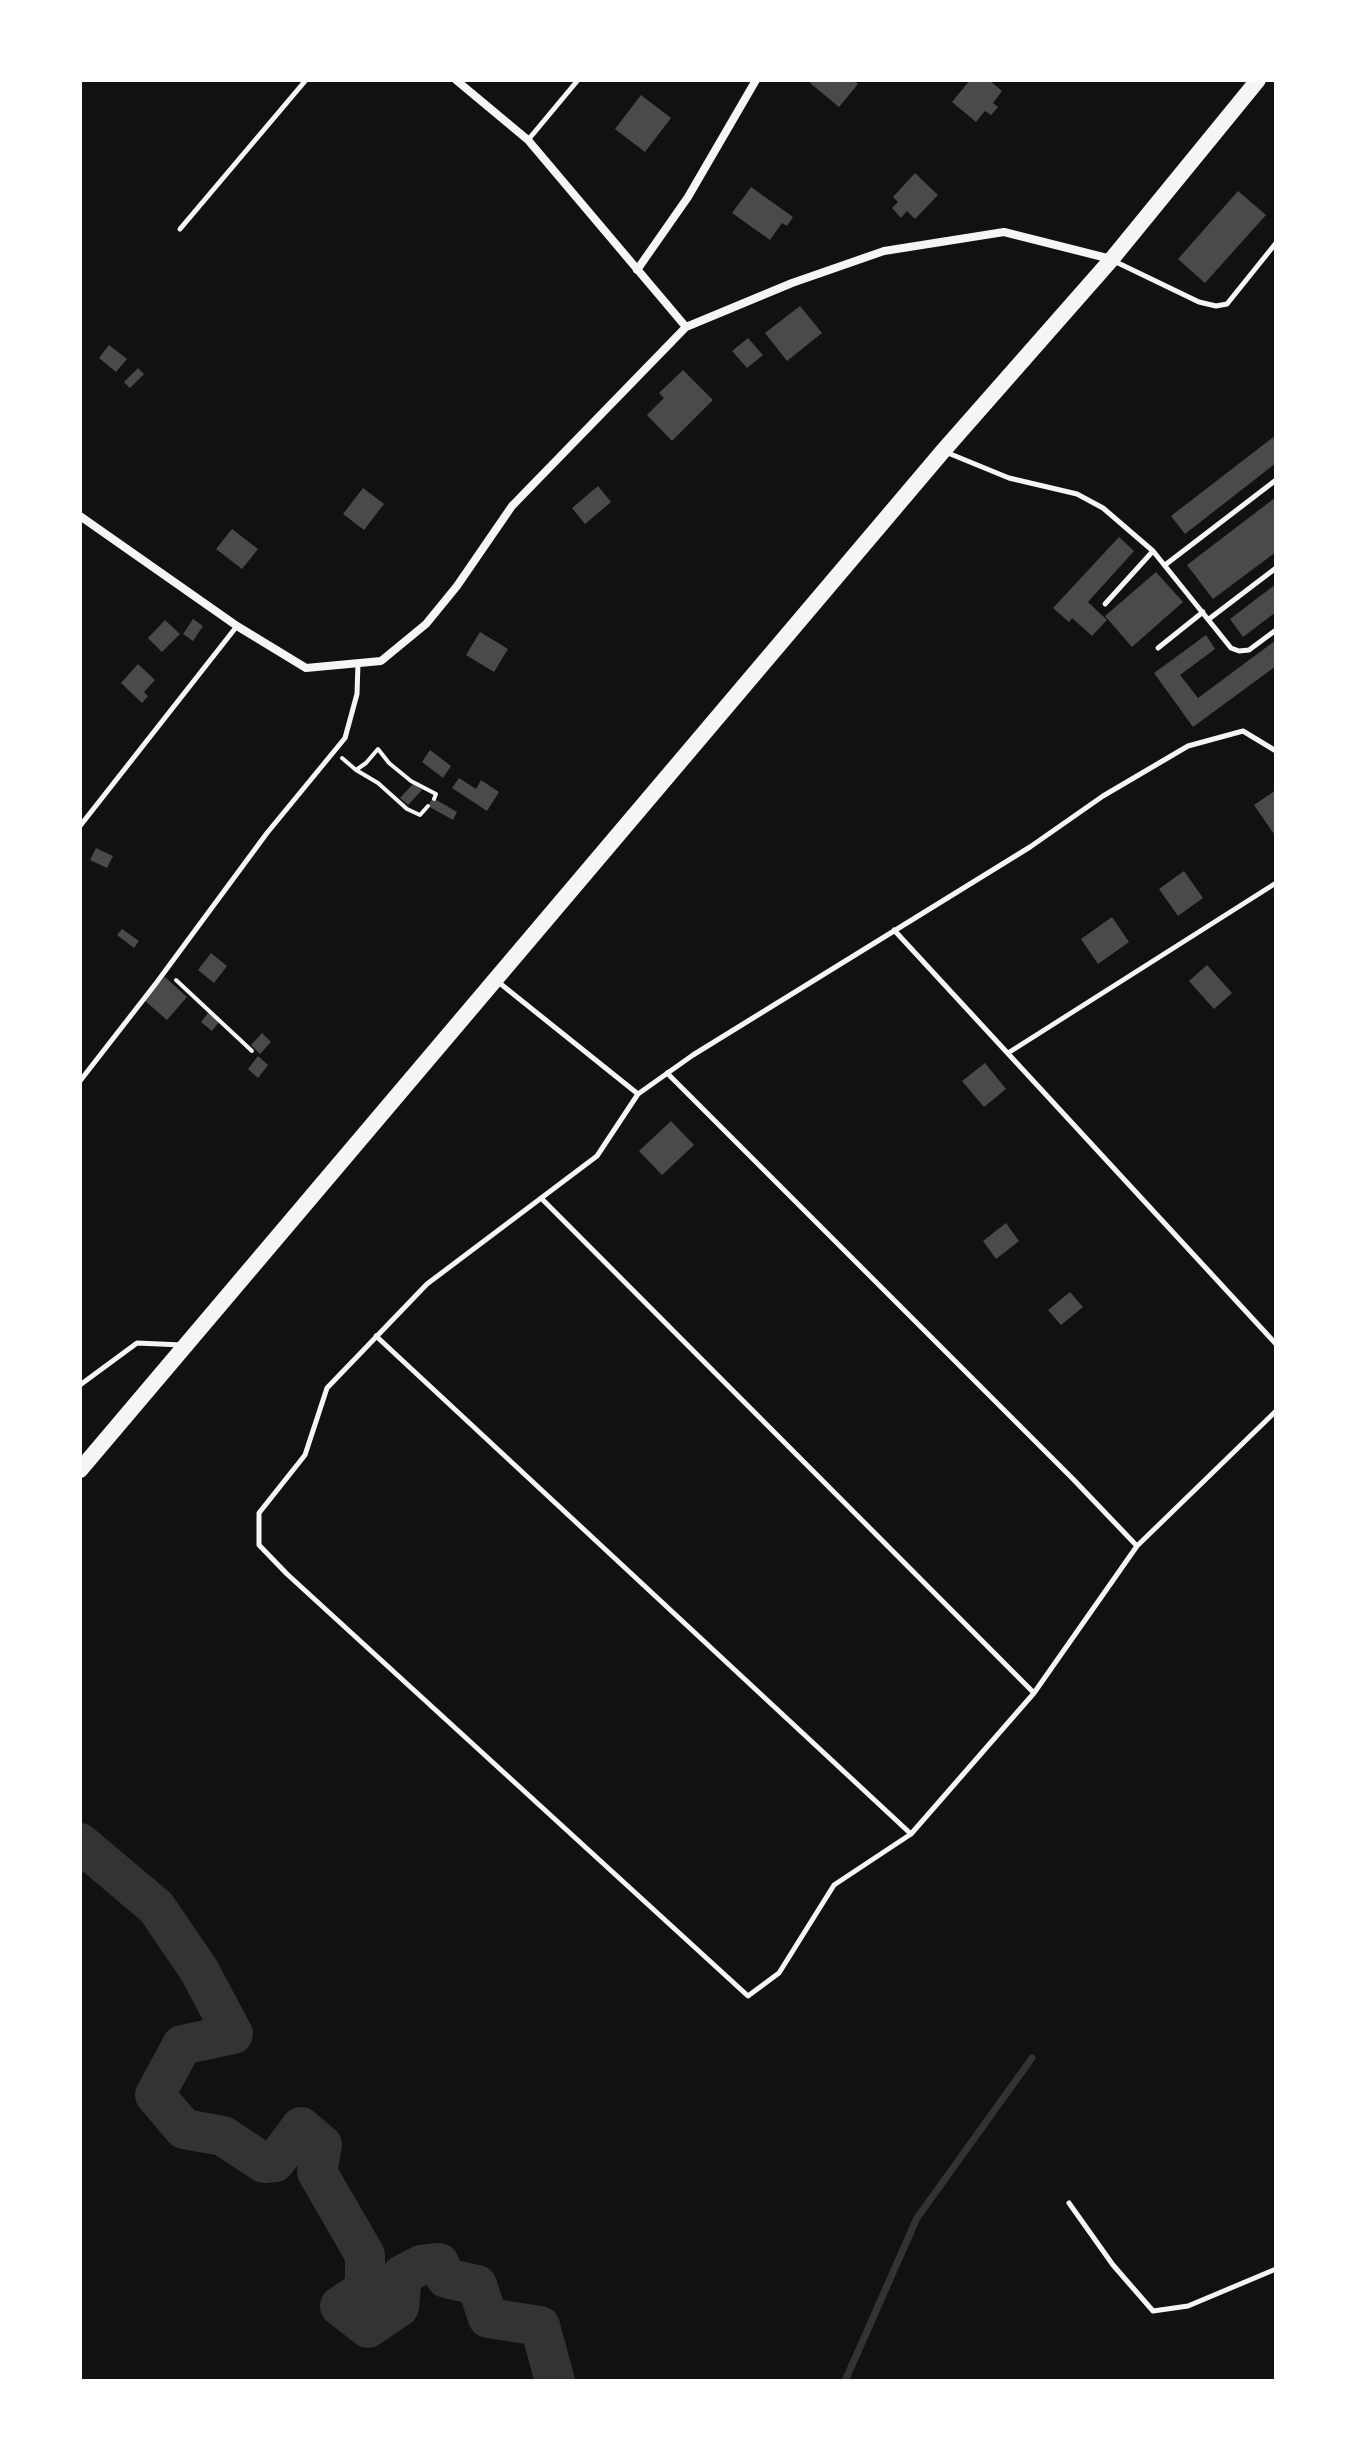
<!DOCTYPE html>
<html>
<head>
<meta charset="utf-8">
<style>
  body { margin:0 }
  #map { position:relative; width:1356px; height:2461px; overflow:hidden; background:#111; font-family:Mulish,sans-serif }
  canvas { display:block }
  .frame { position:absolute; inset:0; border:82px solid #fff; pointer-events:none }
</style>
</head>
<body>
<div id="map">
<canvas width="1356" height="2461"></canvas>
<div class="frame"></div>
</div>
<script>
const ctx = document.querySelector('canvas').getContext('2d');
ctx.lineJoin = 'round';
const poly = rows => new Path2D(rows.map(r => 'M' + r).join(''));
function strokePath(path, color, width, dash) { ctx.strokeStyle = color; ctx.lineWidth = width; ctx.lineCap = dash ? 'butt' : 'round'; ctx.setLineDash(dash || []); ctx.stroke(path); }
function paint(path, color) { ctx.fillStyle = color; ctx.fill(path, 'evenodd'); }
const stream = poly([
  [845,2381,917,2218,1032,2058]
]);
const river = poly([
  [80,1843,156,1907,199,1970,233,2034,182,2045,155,2095,184,2129,223,2136,264,2163,275,2162,301,2127,322,2145,317,2172,365,2255,365,2289,340,2306,368,2328,399,2307,402,2275,421,2265,439,2263,446,2278,477,2285,488,2318,540,2326,555,2381]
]);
const building = poly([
  [812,80,853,80,858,84,839,107,810,83],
  [970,80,989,80,1002,91,993,103,998,107,991,115,985,111,976,122,952,102],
  [641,95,671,118,645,152,615,129],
  [915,173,938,195,915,219,907,211,901,218,892,208,898,202,893,197],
  [751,187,793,217,787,226,782,223,770,240,732,213],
  [1238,191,1266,215,1205,283,1178,259],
  [800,306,822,333,787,361,765,333],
  [748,338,763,355,747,368,732,351],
  [109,345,127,359,116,372,99,358],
  [138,368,144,374,130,388,124,382],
  [683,370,713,400,672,441,647,415,664,398,659,393],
  [1276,435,1276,463,1185,534,1171,516],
  [598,486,611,502,585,524,572,508],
  [363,488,384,504,364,530,343,514],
  [1276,497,1276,552,1213,599,1187,565],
  [232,529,258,549,242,569,216,549],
  [1119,537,1134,551,1088,602,1107,620,1092,636,1072,618,1069,622,1053,608],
  [1156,572,1183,602,1132,647,1105,616],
  [1276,584,1276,612,1243,637,1230,619],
  [193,619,203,626,193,641,183,634],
  [165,620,180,634,162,652,148,638],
  [480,632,508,649,494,672,466,655],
  [1206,635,1215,649,1180,675,1198,698,1276,640,1276,666,1193,727,1154,673],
  [138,664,155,680,144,692,148,696,142,703,121,683],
  [430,750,451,766,443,778,422,762],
  [459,778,476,789,481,780,499,792,487,811,452,788],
  [414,783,422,790,408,805,400,798],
  [1276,790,1276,837,1254,805],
  [433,798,457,812,453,820,428,806],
  [96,848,113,856,107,868,90,860],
  [1184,871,1203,898,1178,916,1159,889],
  [1112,917,1129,942,1098,964,1081,939],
  [122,929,139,941,134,948,117,935],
  [211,953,227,966,214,983,198,970],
  [1207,965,1232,993,1214,1009,1189,981],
  [165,977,187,997,167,1020,144,1000],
  [208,1013,219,1022,212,1031,201,1022],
  [262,1033,271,1042,260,1054,251,1045],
  [258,1056,268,1065,258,1078,248,1069],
  [985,1063,1006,1089,984,1107,962,1081],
  [671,1121,694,1145,662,1175,639,1151],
  [1006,1223,1019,1241,996,1259,983,1241],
  [1070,1292,1083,1307,1061,1325,1048,1310]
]);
const path = poly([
  [342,758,356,770,366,763,378,749,389,763,411,781,436,794,434,799],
  [356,770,378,783,407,809,420,815,428,806],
  [176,980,252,1051]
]);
const service = poly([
  [528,140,578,80],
  [180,229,306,80],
  [1116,262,1199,302,1216,306,1227,304,1276,243],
  [948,453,1009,478,1077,494,1103,508,1153,551,1231,648,1239,651,1249,650,1276,630],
  [1165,565,1276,480],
  [1105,604,1153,551],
  [1209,619,1276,568],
  [1158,648,1203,612],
  [80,826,237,626],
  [894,930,1276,1344],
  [497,981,638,1094,693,1055,1030,847,1103,796,1188,746,1243,731,1276,751],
  [1008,1053,1276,883],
  [667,1073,1073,1479,1137,1546],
  [80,1081,157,982,267,833,345,738,357,694,358,663],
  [638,1094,597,1156,427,1284,327,1388,305,1455,259,1513,259,1545,287,1574,748,1996,779,1973,834,1885,911,1834,1034,1693,1137,1546,1276,1411],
  [541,1198,1034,1693],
  [376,1336,911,1834],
  [80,1385,137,1343,182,1345],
  [1069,2203,1113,2265,1153,2311,1188,2306,1276,2269]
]);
const minor = poly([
  [456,80,528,140,686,327],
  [637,270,688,197,756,80],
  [80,516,237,626,306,668,381,661,426,624,457,586,512,506,686,327,792,283,884,251,1004,232,1111,259]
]);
const primary = poly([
  [80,1470,943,451,1111,260,1258,80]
]);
strokePath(stream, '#333', 7);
strokePath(river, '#333', 40);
paint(building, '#4a4a4a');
strokePath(path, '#f5f5f5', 4);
strokePath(service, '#f5f5f5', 5);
strokePath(minor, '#f5f5f5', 8);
strokePath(primary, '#f5f5f5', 16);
</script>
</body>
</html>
